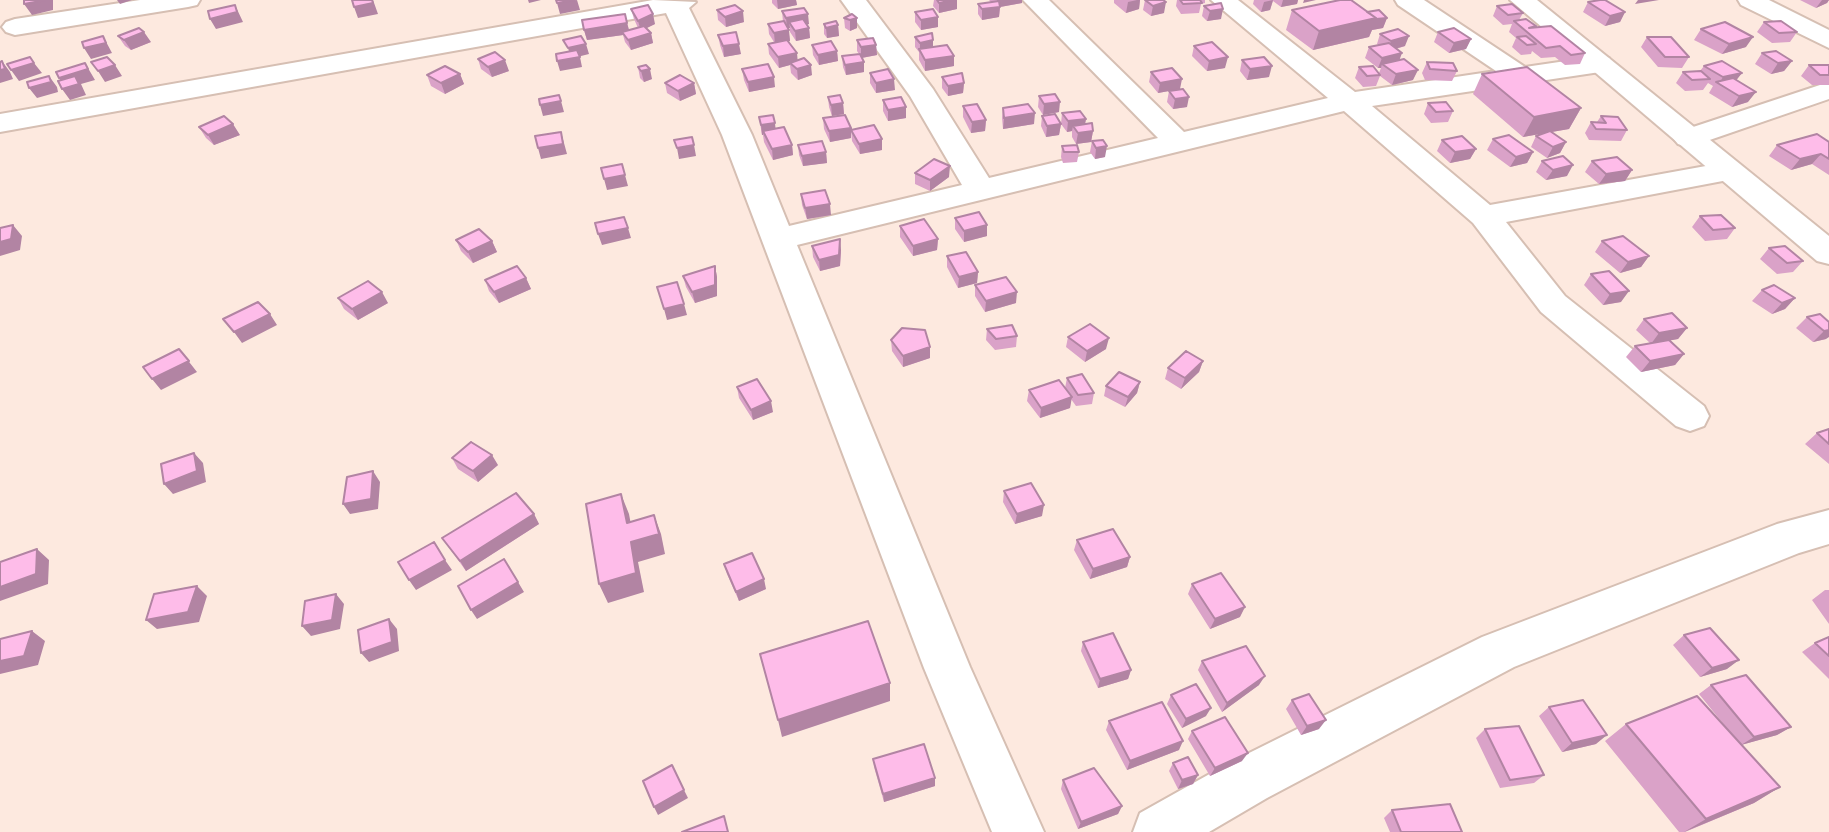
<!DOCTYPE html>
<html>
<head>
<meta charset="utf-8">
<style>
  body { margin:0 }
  canvas { display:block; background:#fde9df }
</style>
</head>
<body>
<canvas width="1829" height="832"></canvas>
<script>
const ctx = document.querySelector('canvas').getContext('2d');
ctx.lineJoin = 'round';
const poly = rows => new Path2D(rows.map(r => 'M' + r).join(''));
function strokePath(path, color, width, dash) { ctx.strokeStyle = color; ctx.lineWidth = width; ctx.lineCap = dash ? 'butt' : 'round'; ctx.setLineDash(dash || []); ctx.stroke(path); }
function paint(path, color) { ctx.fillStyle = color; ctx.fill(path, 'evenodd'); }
const street = poly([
  [140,0,200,0,197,5,188,7,15,35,6,32,2,27,6,22,15,19,140,0],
  [653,0,696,2,689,8,752,135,789,226,962,185,910,96,841,0,866,0,933,89,989,178,1158,138,1023,0,1049,0,1184,132,1328,98,1211,0,1238,0,1355,92,1496,71,1398,5,1395,0,1424,0,1525,67,1600,56,1609,58,1613,64,1609,70,1600,72,1372,106,1490,205,1728,162,1739,165,1743,171,1739,177,1728,180,1506,222,1565,296,1704,406,1709,416,1704,426,1690,431,1676,426,1541,312,1473,223,1344,111,797,245,970,667,1044,832,992,832,924,668,722,135,666,13,0,132,0,114,653,0],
  [1738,0,1769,0,1829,30,1829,48,1741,5,1738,0],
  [1829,82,1829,99,1698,144,1688,147,1678,144,1673,138,1678,132,1829,82],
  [1829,510,1829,544,1799,553,1514,667,1267,798,1209,832,1133,832,1140,813,1231,762,1482,637,1777,524,1829,510]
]);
const secondary = poly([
  [1510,0,1537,0,1829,236,1829,264,1817,261,1510,0]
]);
const wall = poly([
  [772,0,796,0,797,5,778,9,772,3],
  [934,0,957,0,957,9,939,13,933,6],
  [989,0,1022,0,1022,3,1000,7,999,17,982,20,978,14,978,4,991,2],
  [1114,0,1140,0,1139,9,1126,13,1114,3],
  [1145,0,1164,13,1151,16,1143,10],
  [1177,0,1205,0,1205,3,1201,4,1199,13,1181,14,1176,6],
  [1254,0,1298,0,1297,4,1281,7,1273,1,1270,10,1261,12,1253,4],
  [1800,0,1829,0,1827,3,1816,8],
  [1588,2,1625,12,1620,22,1605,26,1583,12],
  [1204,6,1221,19,1207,21,1202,16],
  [1497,6,1523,13,1519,20,1536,26,1535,28,1585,53,1580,64,1565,65,1555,57,1541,58,1532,51,1531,54,1521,55,1512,47,1516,38,1509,32,1512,24,1503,25,1493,16],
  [631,9,655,24,646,28,651,33,653,43,631,50,625,42,623,35,587,40,584,30,625,14,629,30,638,28,634,19],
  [717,10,744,22,726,27,718,20],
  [1292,10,1367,12,1387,18,1383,28,1372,30,1369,37,1313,50,1286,30],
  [782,11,809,24,807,25,809,28,810,38,796,41,790,32,790,28,788,28,790,41,788,41,797,60,812,75,798,80,791,73,790,65,779,68,769,54,768,44,774,42,769,34,768,24,783,22],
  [915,12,938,17,938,27,921,30,915,22],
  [852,14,857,28,850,31,845,28,844,18],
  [1764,22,1797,32,1790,42,1772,43,1757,32],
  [824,24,838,25,839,36,827,38,824,34],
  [1701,29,1746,47,1722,54,1694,40],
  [1438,32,1471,39,1466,49,1449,53,1434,42],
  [1380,34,1405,46,1396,49,1400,60,1413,80,1392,85,1380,76,1376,86,1363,87,1355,78,1359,67,1379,73,1381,68,1378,68,1365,58,1369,47,1379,45,1377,44],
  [718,35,741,54,724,57,720,45],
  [118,36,151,42,131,50,125,46],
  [915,37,933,40,933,47,954,66,925,71,919,60,919,52,915,47],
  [1647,37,1689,57,1682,68,1658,67,1641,47],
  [857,40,876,45,877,55,862,58,864,72,846,75,843,67,842,56,859,54,857,51],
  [812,45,837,51,838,61,819,65,813,55],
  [1194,46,1225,68,1207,71,1192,56],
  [1762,53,1792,61,1784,71,1771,74,1755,64],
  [478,59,509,71,492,77,481,69],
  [1242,60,1269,77,1247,80,1240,71],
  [1427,62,1457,71,1452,81,1425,80,1422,73],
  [1809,65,1829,65,1829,85,1812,85,1801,76],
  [1704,66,1742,73,1736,80,1748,102,1732,107,1709,93,1713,86,1708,83,1703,90,1685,91,1676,83,1683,72,1700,71],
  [638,67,652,79,644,82,640,78],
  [742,69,775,87,749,92,744,80],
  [1151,72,1180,89,1158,93,1149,82],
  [870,73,895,90,876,93,870,83],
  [460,74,464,84,445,94,431,86,427,75],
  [1482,74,1581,108,1569,129,1551,132,1566,142,1560,153,1547,158,1531,147,1536,136,1544,133,1523,137,1473,94],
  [942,77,964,83,963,93,948,96,942,88],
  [665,83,694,83,696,94,680,101,667,93],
  [1169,91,1187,107,1173,109,1167,102],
  [1039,96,1059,112,1043,115,1038,107],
  [828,97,843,103,844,114,832,116,829,107],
  [883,100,906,107,906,118,888,121,883,111],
  [1428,103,1453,111,1448,122,1431,123,1424,114],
  [963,106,986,120,985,131,971,133,963,117],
  [1003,108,1034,124,1003,129,1002,118],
  [1062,113,1086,119,1085,124,1093,131,1091,142,1076,144,1072,137,1072,131,1067,132,1061,124],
  [1042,116,1061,124,1059,135,1046,137,1041,126],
  [1601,116,1627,130,1621,141,1589,140,1585,133,1591,122,1597,122],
  [759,117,776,128,792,145,793,155,773,160,764,142,763,135,762,135],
  [823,118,851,128,851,138,830,142,824,129],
  [199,127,240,135,214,145,206,138],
  [851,130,882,150,860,154,852,141],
  [1493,139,1533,152,1527,163,1510,167,1487,150],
  [1442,140,1476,149,1470,159,1450,163,1437,151],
  [1092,141,1105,157,1095,159,1090,152],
  [1829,142,1829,175,1812,164,1791,170,1769,156,1777,145],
  [798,145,826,152,827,163,803,166,799,155],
  [1062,146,1079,152,1077,162,1063,163,1061,157],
  [1542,161,1567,176,1546,180,1536,172],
  [1592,161,1632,170,1625,181,1599,184,1585,172],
  [915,173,949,177,930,191,915,184],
  [801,194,831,215,807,219,802,205],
  [1700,216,1735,228,1727,239,1705,241,1692,227],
  [955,218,987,225,987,236,964,242,955,229],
  [900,226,938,239,937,250,913,256,900,237],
  [456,240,492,241,497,252,473,263,461,251],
  [1602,241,1649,256,1641,267,1620,273,1595,252],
  [812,246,841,250,840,266,820,271,813,257],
  [1769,248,1803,261,1793,272,1777,274,1760,259],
  [947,256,978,272,977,283,958,288,947,267],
  [715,266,717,277,717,296,695,303,686,287,683,276],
  [1591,274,1621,302,1603,305,1584,285],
  [526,278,531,289,499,303,489,291,485,280],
  [975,285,1016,303,985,312,975,296],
  [1762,290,1795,298,1785,309,1772,314,1752,301],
  [338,298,388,303,358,320,344,309],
  [1820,314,1826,339,1813,342,1796,328,1807,317],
  [1644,319,1687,328,1678,339,1670,340,1684,354,1675,365,1641,372,1626,357,1635,346,1650,343,1636,330],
  [987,329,1017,336,1016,347,995,350,986,340],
  [1068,337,1106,349,1085,362,1066,347],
  [891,340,930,347,930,358,903,367,892,351],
  [1203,361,1199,372,1181,389,1165,379,1168,368],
  [1067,378,1094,393,1092,404,1076,406,1071,399,1070,408,1040,418,1027,401,1029,390,1065,388],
  [1140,382,1137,393,1125,407,1104,396,1106,386],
  [737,387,773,412,753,420,739,398],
  [1829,429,1829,464,1805,444,1817,433],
  [452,458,498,465,478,482,458,469],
  [1004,491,1042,516,1015,524,1003,502],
  [534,514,539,524,466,571,442,538],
  [1077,540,1130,557,1127,567,1090,579,1074,550],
  [724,564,766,589,739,601,727,574],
  [1192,584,1240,617,1210,629,1188,594],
  [1825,590,1829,590,1829,624,1812,600],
  [1684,635,1727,669,1700,677,1673,645],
  [1829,637,1829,679,1802,652,1815,643],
  [1083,642,1131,670,1128,679,1098,688,1081,651],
  [1202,661,1259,685,1222,712,1198,670],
  [1711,685,1791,727,1777,735,1741,745,1780,787,1754,803,1685,832,1679,832,1605,741,1626,724,1733,736,1699,694],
  [1171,695,1206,716,1182,728,1167,704],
  [1292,700,1319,729,1301,735,1286,709],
  [1549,707,1596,744,1562,752,1539,716],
  [1109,721,1179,750,1127,770,1106,730],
  [1485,729,1544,775,1534,783,1500,788,1476,738],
  [1192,731,1242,761,1210,776,1188,739],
  [873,759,935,786,884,802,874,767],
  [1173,763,1198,775,1193,784,1178,789,1169,771],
  [1063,780,1122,806,1118,814,1078,829,1061,789],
  [1392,810,1462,832,1390,832,1384,818]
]);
const shadedWall = poly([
  [46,0,53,0,53,10,32,15,24,4],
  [117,0,132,0,120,4],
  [373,0,378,14,358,18,354,7],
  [528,0,541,0,529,3],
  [577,0,580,10,560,14,557,3],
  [777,0,796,0,797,5,778,9],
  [953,0,957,0,957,9,939,13,939,3],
  [997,0,1022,0,1022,3,1000,7,999,17,982,20,982,9,997,7],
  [1137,0,1140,0,1139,9,1126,13,1128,2],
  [1273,0,1270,10,1261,12,1264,2],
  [1283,0,1298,0,1297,4,1281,7],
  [1304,0,1316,0,1303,3],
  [1638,0,1659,0,1635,4],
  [1822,0,1829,0,1827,3,1816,8],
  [1166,2,1164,13,1151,16,1153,6],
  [235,5,243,22,216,29,210,19],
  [1223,9,1221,19,1207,21,1210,11],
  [743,11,744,22,726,27,725,17],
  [1625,12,1620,22,1605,26,1610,16],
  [653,14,655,24,641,31,638,21],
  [808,14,809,24,792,27,789,22,790,28,787,28,786,18],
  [938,17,938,27,921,30,921,20],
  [857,18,857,28,850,31,850,20],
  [1376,18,1387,18,1383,28,1372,30,1369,37,1313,50,1319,31],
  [627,23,630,34,622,32,623,35,587,40,584,30],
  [838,25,839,36,827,38,826,28],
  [809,28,810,38,796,41,795,31],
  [789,30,790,41,775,44,774,33],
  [144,32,151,42,131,50,124,40],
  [651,33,653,43,631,50,628,40],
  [103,36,112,53,91,59,84,48],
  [1409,36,1405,46,1387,51,1391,41],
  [1753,37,1746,47,1722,54,1729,44],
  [1471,39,1466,49,1449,53,1454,43],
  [933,40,933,50,920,53,920,43],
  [586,44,589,54,577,57,580,57,582,67,560,71,557,61,571,58,568,48],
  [739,44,741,54,724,57,723,46],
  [876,45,877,55,861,58,861,47],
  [837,51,838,61,819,65,818,55],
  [797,53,798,64,790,63,790,65,779,68,778,57],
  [1402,53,1398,64,1382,64,1381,68,1378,68,1382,58],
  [954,56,954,66,925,71,925,60],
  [1228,57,1225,68,1207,71,1209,61],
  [505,60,509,71,492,77,488,67],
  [2,61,10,72,13,79,0,83,0,70],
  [1792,61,1784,71,1771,74,1778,63],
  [864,62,864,72,846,75,845,65],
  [34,63,42,73,19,81,11,70],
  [85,63,95,80,81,84,86,95,70,100,62,89,66,88,59,78],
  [115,65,122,76,105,82,98,71],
  [811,65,812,75,798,80,797,69],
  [1272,66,1269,77,1247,80,1250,69],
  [650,69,652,79,644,82,641,71],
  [1418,70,1413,80,1392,85,1396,74],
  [1742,73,1734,83,1719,84,1723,77],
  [460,74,464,84,445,94,441,83],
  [49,76,57,87,58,92,37,98,29,88],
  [774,77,775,87,749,92,748,82],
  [894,79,895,90,876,93,876,83],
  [1182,79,1180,89,1158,93,1160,83],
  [694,83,696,94,680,101,678,91],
  [964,83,963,93,948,96,948,86],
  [1756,92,1748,102,1732,107,1739,96],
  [1189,97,1187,107,1173,109,1175,99],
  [561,101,564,112,543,116,540,105],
  [1060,102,1059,112,1043,115,1044,104],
  [843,103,844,114,832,116,831,105],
  [906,107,906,118,888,121,888,110],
  [1581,108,1569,129,1523,137,1534,117],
  [1035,113,1034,124,1003,129,1004,118],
  [1086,119,1084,129,1073,126,1072,131,1067,132,1068,121],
  [986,120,985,131,971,133,972,122],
  [775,123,776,134,763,131,763,135,762,135,761,125],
  [233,124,240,135,214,145,208,135],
  [1061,124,1059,135,1046,137,1047,126],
  [851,128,851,138,830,142,829,131],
  [1093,131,1091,142,1076,144,1078,133],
  [561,132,567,154,541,159,538,148],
  [882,139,882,150,860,154,859,144],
  [1566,142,1560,153,1547,158,1553,147],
  [694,145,696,156,679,159,677,148],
  [792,145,793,155,773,160,772,149],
  [1107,146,1105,157,1095,159,1096,148],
  [1476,149,1470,159,1450,163,1455,152],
  [826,152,827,163,803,166,802,156],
  [1533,152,1527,163,1510,167,1516,157],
  [1821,154,1812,164,1791,170,1800,159],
  [1573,165,1567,176,1546,180,1553,170],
  [950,166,949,177,930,191,930,180],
  [1632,170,1625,181,1599,184,1606,174],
  [625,175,628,186,607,190,604,179],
  [830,204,831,215,807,219,805,208],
  [13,225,22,236,20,250,0,256,0,242],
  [987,225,987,236,964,242,964,231],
  [628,228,631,238,602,245,598,234],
  [840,239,841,250,840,266,820,271,819,260],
  [938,239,937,250,913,256,913,246],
  [492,241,497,252,473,263,468,252],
  [1649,256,1641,267,1620,273,1628,262],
  [715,266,717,277,717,296,695,303,692,292],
  [978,272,977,283,958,288,959,277],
  [526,278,531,289,499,303,494,292],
  [1629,291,1621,302,1603,305,1610,294],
  [382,292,388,303,358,320,352,309],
  [1017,292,1016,303,985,312,986,301],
  [1795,298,1785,309,1772,314,1782,303],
  [684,304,687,315,667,320,664,309],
  [270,314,277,325,242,343,234,332],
  [1687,328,1678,339,1651,344,1659,333],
  [1829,330,1829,337,1826,339,1813,342,1824,331],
  [1109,338,1106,349,1085,362,1087,351],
  [930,347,930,358,903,367,903,356],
  [179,349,197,372,161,390,152,379],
  [1684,354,1675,365,1641,372,1650,361],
  [1203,361,1199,372,1181,389,1185,378],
  [1140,382,1137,393,1125,407,1128,397],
  [1072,397,1070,408,1040,418,1041,408],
  [771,401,773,412,753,420,751,410],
  [194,453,203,463,206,482,173,494,164,484],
  [492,455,498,465,478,482,473,471],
  [373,471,380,482,378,509,350,514,343,504],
  [621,494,629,514,634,541,654,515,661,534,665,554,638,562,644,592,608,603,599,584,627,523],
  [1044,505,1042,516,1015,524,1017,514],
  [534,514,539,524,466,571,460,561],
  [37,549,49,560,48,584,0,601,0,587],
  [1130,557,1127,567,1090,579,1093,569],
  [445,560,452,570,416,590,409,580],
  [764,579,766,589,739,601,736,592],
  [518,582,524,592,477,619,471,610],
  [197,586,207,596,199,622,157,629,146,620],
  [336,594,344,604,340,629,311,636,302,626],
  [1245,607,1240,617,1210,629,1215,619],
  [389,619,397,629,399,651,369,662,361,653],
  [32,631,45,641,38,665,0,674,0,661],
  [1739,660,1727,669,1700,677,1712,668],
  [1131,670,1128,679,1098,688,1100,679],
  [1265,676,1259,685,1222,712,1227,703],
  [890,683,890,701,782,737,778,720],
  [1211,708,1206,716,1182,728,1186,719],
  [1326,720,1319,729,1301,735,1307,726],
  [1791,727,1777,735,1741,745,1754,737],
  [1607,735,1596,744,1562,752,1572,743],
  [1183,741,1179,750,1127,770,1130,761],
  [1248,753,1242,761,1210,776,1215,768],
  [1198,775,1193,784,1178,789,1182,780],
  [935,778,935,786,884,802,883,794],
  [1780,787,1754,803,1684,832,1706,819],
  [684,790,688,798,658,815,654,807],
  [1122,806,1118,814,1078,829,1081,822]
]);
const building = poly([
  [24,0,46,0,24,4,24,0],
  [352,0,372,0,373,3,354,7,352,0],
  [556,0,575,0,557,3,556,0],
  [937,0,953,0,939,3,937,0],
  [1145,0,1163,0,1166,2,1153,6,1145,0],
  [1180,0,1200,0,1202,3,1183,4,1180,0],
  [1340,0,1351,0,1376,18,1319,31,1292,10,1340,0],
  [1600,0,1605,0,1625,12,1610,16,1588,2,1600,0],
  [999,1,1000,7,982,9,978,4,999,1],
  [1221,3,1223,9,1210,11,1204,6,1221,3],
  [1512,4,1523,13,1508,15,1497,6,1512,4],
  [235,5,237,12,210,19,208,11,235,5],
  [648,5,653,14,638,21,631,9,648,5],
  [735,5,743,11,725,17,717,10,735,5],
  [804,8,808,14,786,18,782,11,804,8],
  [933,9,938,17,921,20,915,12,933,9],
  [1379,10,1387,18,1376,19,1376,18,1367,12,1379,10],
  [625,14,627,23,584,30,582,20,625,14],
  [852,14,857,18,850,20,844,18,852,14],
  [803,19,809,28,795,31,789,22,803,19],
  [1526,19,1536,26,1529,28,1551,26,1585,53,1571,55,1560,46,1546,48,1514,21,1526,19],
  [784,21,789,30,774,33,768,24,784,21],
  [836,21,838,25,826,28,824,24,836,21],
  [1781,21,1797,32,1779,33,1764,22,1781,21],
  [1725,22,1753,37,1729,44,1701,29,1725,22],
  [644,26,651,33,628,40,622,32,644,26],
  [139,28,144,32,124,40,118,36,139,28],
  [1454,28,1471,39,1454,43,1438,32,1454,28],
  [1398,29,1409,36,1391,41,1380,34,1398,29],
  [736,32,739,44,723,46,718,35,736,32],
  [932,33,933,40,920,43,915,37,932,33],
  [103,36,106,43,84,48,82,42,103,36],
  [581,36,586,44,568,48,563,40,581,36],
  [1526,36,1536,44,1527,45,1517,37,1526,36],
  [1647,37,1671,37,1689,57,1665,57,1647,37],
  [873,38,876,45,861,47,857,40,873,38],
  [787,40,797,53,778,57,768,44,787,40],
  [831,41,837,51,818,55,812,45,831,41],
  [1212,42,1228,57,1209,61,1194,46,1212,42],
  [1389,43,1402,53,1382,58,1369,47,1389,43],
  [947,45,954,56,925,60,919,49,947,45],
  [577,50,580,57,557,61,556,54,577,50],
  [1776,51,1792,61,1778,63,1762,53,1776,51],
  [495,52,505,60,488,67,478,59,495,52],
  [860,54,864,62,845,65,842,56,860,54],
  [30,57,34,63,11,70,7,64,30,57],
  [107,57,115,65,98,71,91,62,107,57],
  [1264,57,1272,66,1250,69,1242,60,1264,57],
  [804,58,811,65,797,69,790,63,804,58],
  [1404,59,1418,70,1396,74,1382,64,1404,59],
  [2,61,5,69,0,70,0,62,2,61],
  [1722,61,1742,73,1723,77,1704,66,1722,61],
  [1427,62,1453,63,1457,71,1430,69,1427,62],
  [85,63,88,69,59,78,56,72,85,63],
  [768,64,774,77,748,82,742,69,768,64],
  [646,65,650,69,641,71,638,67,646,65],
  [1809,65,1829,65,1829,75,1820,75,1809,65],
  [445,66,460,74,441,83,427,75,445,66],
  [1373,66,1380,75,1367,76,1359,67,1373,66],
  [1527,67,1581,108,1534,117,1482,74,1527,67],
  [1172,68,1182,79,1160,83,1151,72,1172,68],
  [888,69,894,79,876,83,870,73,888,69],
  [1701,71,1710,79,1692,80,1683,72,1701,71],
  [962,73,964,83,948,86,942,77,962,73],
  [680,75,694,83,678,91,665,83,680,75],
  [49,76,51,82,29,88,27,82,49,76],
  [75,76,79,84,62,89,58,81,75,76],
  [1733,78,1756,92,1739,96,1716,82,1733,78],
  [1183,89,1189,97,1175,99,1169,91,1183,89],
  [1055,94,1060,102,1044,104,1039,96,1055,94],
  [559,95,561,101,540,105,539,99,559,95],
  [840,95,843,103,831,105,828,97,840,95],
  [901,97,906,107,888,110,883,100,901,97],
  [1446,102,1453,111,1436,112,1428,103,1446,102],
  [977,104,986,120,972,122,963,106,977,104],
  [1028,104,1035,113,1004,118,1003,108,1028,104],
  [1080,111,1086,119,1068,121,1062,113,1080,111],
  [1055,114,1061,124,1047,126,1042,116,1055,114],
  [773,115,775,123,761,125,759,117,773,115],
  [845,115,851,128,829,131,823,118,845,115],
  [224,116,233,124,208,135,199,127,224,116],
  [1601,116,1618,117,1627,130,1596,129,1591,122,1606,123,1601,116],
  [1092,123,1093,131,1078,133,1073,126,1092,123],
  [874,125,882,139,859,144,851,130,874,125],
  [784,127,792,145,772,149,763,131,784,127],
  [1550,131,1566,142,1553,147,1536,136,1550,131],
  [561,132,563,144,538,148,535,136,561,132],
  [1817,134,1829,142,1829,159,1821,154,1800,159,1777,145,1817,134],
  [1509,135,1533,152,1516,157,1493,139,1509,135],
  [1462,136,1476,149,1455,152,1442,140,1462,136],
  [692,137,694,145,677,148,674,140,692,137],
  [1103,140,1107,146,1096,148,1092,141,1103,140],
  [822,141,826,152,802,156,798,145,822,141],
  [1077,145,1079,152,1064,152,1062,146,1077,145],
  [1563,156,1573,165,1553,170,1542,161,1563,156],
  [1617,157,1632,170,1606,174,1592,161,1617,157],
  [934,159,950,166,930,180,915,173,934,159],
  [622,164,625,175,604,179,601,168,622,164],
  [825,190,830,204,805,208,801,194,825,190],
  [979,212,987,225,964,231,955,218,979,212],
  [1721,215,1735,228,1713,230,1700,216,1721,215],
  [624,217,628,228,598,234,595,223,624,217],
  [924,219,938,239,913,246,900,226,924,219],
  [13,225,11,239,0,242,0,228,13,225],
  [479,229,492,241,468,252,456,240,479,229],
  [1623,236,1649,256,1628,262,1602,241,1623,236],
  [840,239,839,255,819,260,812,246,840,239],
  [1785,246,1803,261,1787,263,1769,248,1785,246],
  [966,252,978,272,959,277,947,256,966,252],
  [517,266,526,278,494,292,485,280,517,266],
  [715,266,715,285,692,292,683,276,715,266],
  [1609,271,1629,291,1610,294,1591,274,1609,271],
  [1006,277,1017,292,986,301,975,285,1006,277],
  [368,281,382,292,352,309,338,298,368,281],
  [677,282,684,304,664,309,657,287,677,282],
  [1774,285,1795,298,1782,303,1762,290,1774,285],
  [258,302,270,314,234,332,223,319,258,302],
  [1672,313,1687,328,1659,333,1644,319,1672,313],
  [1820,314,1829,322,1829,330,1824,331,1807,317,1820,314],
  [1090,324,1109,338,1087,351,1068,337,1090,324],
  [1012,325,1017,336,996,339,987,329,1012,325],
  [902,328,925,330,930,347,903,356,891,340,902,328],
  [1669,340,1684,354,1650,361,1635,346,1669,340],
  [179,349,189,361,152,379,143,367,179,349],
  [1186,351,1203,361,1185,378,1168,368,1186,351],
  [1119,372,1140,382,1128,397,1106,386,1119,372],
  [1082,374,1094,393,1078,395,1067,378,1082,374],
  [757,379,771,401,751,410,737,387,757,379],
  [1059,380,1072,397,1041,408,1029,390,1059,380],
  [1829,429,1829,444,1817,433,1829,429],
  [471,442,492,455,473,471,452,458,471,442],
  [194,453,197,471,164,484,161,464,194,453],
  [373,471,371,499,343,504,347,477,373,471],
  [1031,483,1044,505,1017,514,1004,491,1031,483],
  [516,493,534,514,460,561,442,538,516,493],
  [621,494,627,523,654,515,659,534,631,542,636,573,599,584,586,504,621,494],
  [1113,529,1130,557,1093,569,1077,540,1113,529],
  [434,542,445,560,409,580,398,562,434,542],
  [37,549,36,574,0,587,0,562,37,549],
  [752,553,764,579,736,592,724,564,752,553],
  [504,559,518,582,471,610,458,586,504,559],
  [1221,573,1245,607,1215,619,1192,584,1221,573],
  [197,586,188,612,146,620,154,594,197,586],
  [336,594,332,620,302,626,305,601,336,594],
  [389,619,392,642,361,653,358,630,389,619],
  [868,621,890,683,778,720,760,654,868,621],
  [1710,628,1739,660,1712,668,1684,635,1710,628],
  [32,631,24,656,0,661,0,639,32,631],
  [1113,633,1131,670,1100,679,1083,642,1113,633],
  [1829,637,1829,656,1815,643,1829,637],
  [1246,646,1265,676,1227,703,1202,661,1246,646],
  [1746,675,1791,727,1754,737,1711,685,1746,675],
  [1196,684,1211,708,1186,719,1171,695,1196,684],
  [1309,694,1326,720,1307,726,1292,700,1309,694],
  [1697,696,1780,787,1706,819,1626,724,1697,696],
  [1583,700,1607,735,1572,743,1549,707,1583,700],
  [1162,702,1183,741,1130,761,1109,721,1162,702],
  [1225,717,1248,753,1215,768,1192,731,1225,717],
  [1519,726,1544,775,1510,780,1485,729,1519,726],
  [924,744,935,778,883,794,873,759,924,744],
  [1188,757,1198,775,1182,780,1173,763,1188,757],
  [672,765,684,790,654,807,643,781,672,765],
  [1094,768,1122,806,1081,822,1063,780,1094,768],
  [1450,804,1462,832,1401,832,1392,810,1450,804],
  [724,816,728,832,682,832,724,816]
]);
strokePath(street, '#d6bfb3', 4);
strokePath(secondary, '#d6bfb3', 4);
paint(street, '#fff');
paint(secondary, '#fff');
paint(wall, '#daa2c8');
paint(shadedWall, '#b284a3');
paint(building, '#febce9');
strokePath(building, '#b284a3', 2);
</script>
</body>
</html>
